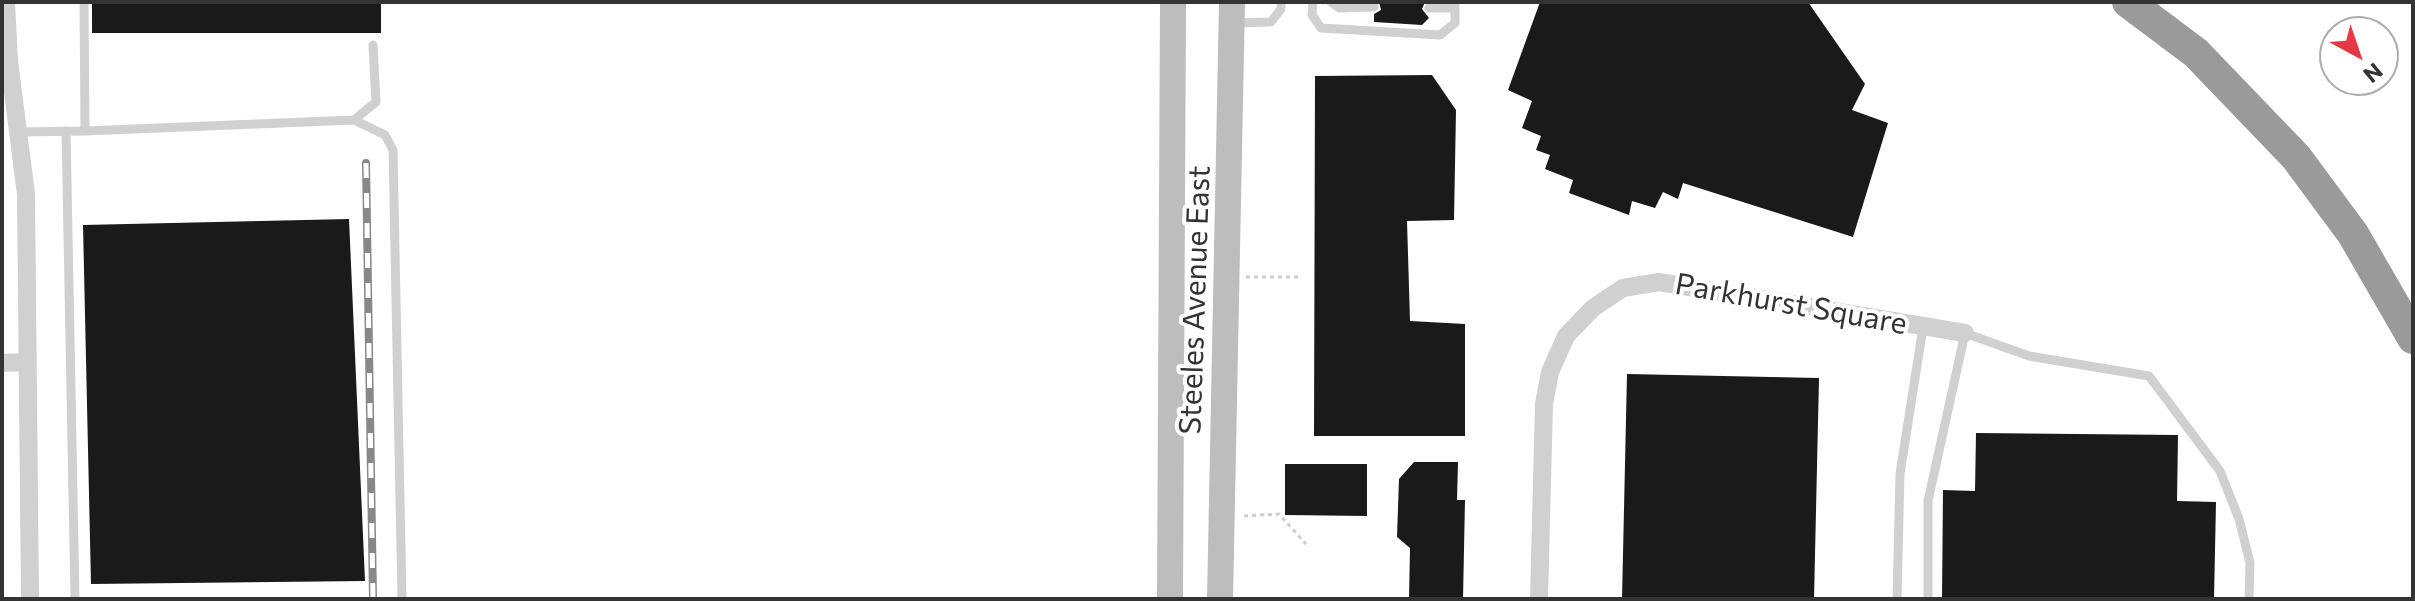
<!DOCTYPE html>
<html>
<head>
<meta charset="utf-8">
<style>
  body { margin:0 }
  #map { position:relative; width:2415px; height:601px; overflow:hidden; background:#fff; font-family:Commissioner,sans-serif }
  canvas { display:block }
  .frame { position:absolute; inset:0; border:4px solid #333; pointer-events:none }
  .north { position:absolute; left:2319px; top:16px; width:80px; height:80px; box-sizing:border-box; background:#fff; border:2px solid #adadad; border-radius:50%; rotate:140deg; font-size:22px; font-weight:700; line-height:32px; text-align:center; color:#333 }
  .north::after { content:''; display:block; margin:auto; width:28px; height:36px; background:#e63946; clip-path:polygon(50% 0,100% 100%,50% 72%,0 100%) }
</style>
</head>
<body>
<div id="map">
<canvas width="2415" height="601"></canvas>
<div class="frame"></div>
<div class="north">N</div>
</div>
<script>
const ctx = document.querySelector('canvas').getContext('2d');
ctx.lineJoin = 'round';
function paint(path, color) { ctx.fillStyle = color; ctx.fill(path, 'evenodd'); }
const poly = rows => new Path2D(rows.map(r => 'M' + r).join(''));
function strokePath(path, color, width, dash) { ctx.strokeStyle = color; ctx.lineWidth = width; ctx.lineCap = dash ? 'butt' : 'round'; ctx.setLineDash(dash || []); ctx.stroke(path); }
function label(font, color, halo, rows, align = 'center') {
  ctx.font = font + ' Commissioner,sans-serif'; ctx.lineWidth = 8; ctx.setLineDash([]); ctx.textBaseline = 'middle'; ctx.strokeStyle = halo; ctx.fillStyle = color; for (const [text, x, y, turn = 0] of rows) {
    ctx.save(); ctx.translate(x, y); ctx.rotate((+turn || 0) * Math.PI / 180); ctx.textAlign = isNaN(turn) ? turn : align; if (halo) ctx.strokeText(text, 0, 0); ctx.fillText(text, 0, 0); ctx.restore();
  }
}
const building = poly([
  [92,2,381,2,381,33,92,33],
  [1379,2,1425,2,1422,9,1429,18,1422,25,1374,22,1374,14,1381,10],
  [1540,2,1808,2,1865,84,1852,110,1888,123,1853,237,1683,183,1678,199,1663,192,1655,208,1632,201,1629,215,1569,193,1573,180,1545,169,1550,155,1536,150,1541,136,1522,128,1532,101,1508,90],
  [1432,75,1456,110,1454,220,1407,221,1410,321,1465,324,1465,436,1314,436,1315,76],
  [349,219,365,581,91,584,83,225],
  [1627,374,1819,378,1814,599,1622,599],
  [1976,433,2178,435,2177,501,2216,502,2214,599,1942,599,1943,490,1975,491],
  [1414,462,1458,462,1457,500,1465,500,1463,599,1409,599,1410,548,1397,537,1399,479],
  [1285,464,1367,464,1367,516,1285,515]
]);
const path = poly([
  [1246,277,1298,277],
  [1244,516,1279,514,1306,544]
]);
const service = poly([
  [1313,2,1312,15,1321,28,1440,35,1455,23,1455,2],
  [1331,2,1339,8,1374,7],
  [1429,8,1455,8],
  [1233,23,1271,22,1281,9,1281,2],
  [354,120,376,102,373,45],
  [66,131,75,599],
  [85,131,354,120,385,135,393,150,402,599],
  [18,132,85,131,84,2],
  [1897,599,1900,474,1923,327],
  [1928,599,1928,501,1965,333,2029,356,2149,376,2220,471,2239,519,2250,563,2249,599]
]);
const minor = poly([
  [6,2,9,61,26,194,30,599],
  [2,363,25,362],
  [1539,599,1544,404,1550,372,1566,336,1593,308,1623,288,1659,282,1965,333]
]);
const secondary = poly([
  [1170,599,1173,2],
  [1220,599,1232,2]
]);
const motorway = poly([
  [2128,2,2196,53,2296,157,2353,234,2413,338]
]);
const rail = poly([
  [366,163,373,599]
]);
const streetNames = [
  ["Steeles Avenue East",1195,300,-88],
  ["Parkhurst Square",1791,304,10]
];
paint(building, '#1a1a1a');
strokePath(path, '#cdcdcd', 3, [4, 4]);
strokePath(service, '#d0d0d0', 9);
strokePath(minor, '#d0d0d0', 18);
strokePath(secondary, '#bdbdbd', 26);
strokePath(motorway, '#9a9a9a', 32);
strokePath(rail, '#888', 8);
strokePath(rail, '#fff', 5, [15]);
label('30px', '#333', '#fff', streetNames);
</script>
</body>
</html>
